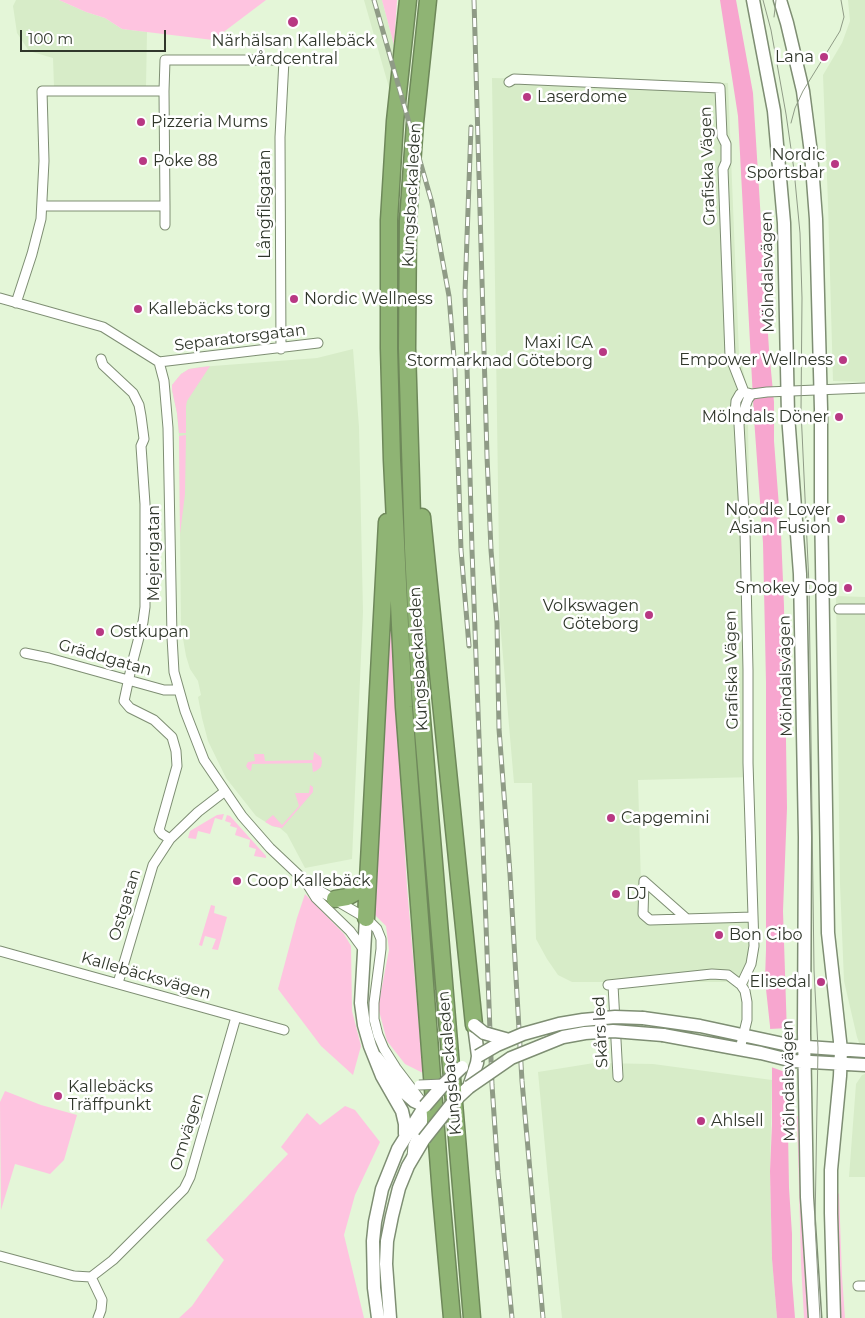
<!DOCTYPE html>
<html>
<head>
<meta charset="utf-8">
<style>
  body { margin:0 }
  #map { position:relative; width:865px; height:1318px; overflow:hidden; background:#e4f6d8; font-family:Montserrat,sans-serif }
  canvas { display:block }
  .scale { position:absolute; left:20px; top:30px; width:146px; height:22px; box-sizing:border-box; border:2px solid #30372b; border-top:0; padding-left:6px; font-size:15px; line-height:18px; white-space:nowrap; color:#30372b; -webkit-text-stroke:4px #fff; paint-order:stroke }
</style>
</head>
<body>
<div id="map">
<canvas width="865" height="1318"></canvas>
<div class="scale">100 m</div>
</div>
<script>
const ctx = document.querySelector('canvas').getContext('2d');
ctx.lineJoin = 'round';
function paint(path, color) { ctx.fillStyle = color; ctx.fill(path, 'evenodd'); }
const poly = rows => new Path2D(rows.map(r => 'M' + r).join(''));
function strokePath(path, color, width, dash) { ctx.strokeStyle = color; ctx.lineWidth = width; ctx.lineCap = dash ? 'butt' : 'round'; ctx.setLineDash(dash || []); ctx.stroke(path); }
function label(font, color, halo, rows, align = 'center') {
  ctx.font = font + ' Montserrat,sans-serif'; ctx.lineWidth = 5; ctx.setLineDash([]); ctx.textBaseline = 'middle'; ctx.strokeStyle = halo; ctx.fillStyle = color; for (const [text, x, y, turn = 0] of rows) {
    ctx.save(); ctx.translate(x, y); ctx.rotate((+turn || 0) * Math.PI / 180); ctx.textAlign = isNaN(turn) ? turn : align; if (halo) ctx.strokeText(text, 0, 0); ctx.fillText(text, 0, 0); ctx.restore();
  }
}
const built = poly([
  [16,0,59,0,86,12,105,18,122,29,147,32,146,87,54,87,53,58,29,51,17,33,13,6],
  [364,0,382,0,394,45,390,91],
  [848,0,865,0,865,382,833,381,828,203,823,75,842,43,850,21],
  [492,78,728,83,739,354,746,382,748,424,754,777,638,780,642,919,749,916,749,982,572,982,558,975,547,959,536,939,532,783,514,783,500,622],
  [353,349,359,427,363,612,352,859,305,868,287,834,280,828,272,826,256,816,226,778,208,741,202,718,198,697,201,695,198,681,190,669,186,656,181,627,179,436,177,413,172,390,172,385,181,374,189,369,200,367,317,358],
  [836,596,865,597,865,1048,861,1048,857,1037,844,981,840,884],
  [594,1063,653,1064,772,1080,770,1171,772,1259,777,1318,562,1318,548,1179,538,1072],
  [865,1074,865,1177,849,1177,856,1084,862,1075]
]);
const green = poly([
  [59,0,266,0,213,40,122,29,105,18,86,12],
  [382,0,397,0,394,45],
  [210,366,187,401,186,406,186,433,179,433,177,413,172,390,172,385,181,374,189,369],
  [186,435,185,494,180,534,179,436],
  [390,598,407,887,423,1073,405,1064,387,1041,378,1007,389,950,386,926,373,913],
  [314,752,321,757,322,762,321,767,316,771,313,772,312,763,252,764,251,771,248,769,246,766,248,762,255,761,254,754,264,754,265,761,313,760],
  [310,785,313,787,313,792,282,828,272,826,265,822,273,815,282,825,299,806,295,793,309,793],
  [224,814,222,820,215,818,210,834,198,831,196,839,188,838,190,831,217,815],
  [227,815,230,816,266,856,266,858,254,856,256,849,249,847,250,840,235,835,237,828,230,826,231,823,225,821],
  [305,894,344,934,351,946,352,1011,361,1046,353,1075,321,1046,278,989,297,918],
  [211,905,215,906,214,913,227,917,218,950,212,949,216,939,205,936,202,946,199,945],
  [5,1091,41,1105,77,1115,64,1160,50,1174,15,1164,1,1210,0,1102],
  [345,1106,355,1110,380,1142,355,1195,344,1235,364,1318,179,1318,192,1306,224,1260,206,1240,288,1154,281,1147,307,1113,320,1125],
  [797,1116,801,1116,803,1247,808,1318,804,1318,801,1263],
  [839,1193,842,1276,845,1318,838,1318,837,1196]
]);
const water = poly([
  [720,0,736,0,753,93,769,350,774,402,774,441,781,533,784,606,787,808,783,911,790,1127,788,1131,789,1188,792,1234,792,1280,795,1318,777,1318,772,1259,770,1171,772,1124,772,1068,770,1026,765,980,766,950,766,682,763,543,754,418,738,116]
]);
const pier = poly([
  [789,1028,789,1045,790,1077,785,1072,771,1067,769,1029]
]);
const street = poly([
  [509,82,514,79,720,88,722,136,726,144,726,162,723,169,730,356,744,392],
  [164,91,165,60,284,60,280,137,281,349],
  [42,206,165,206,165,225],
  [0,298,103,327,159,362,318,343],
  [16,303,32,254,41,219,44,161,42,91,164,91,165,206],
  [101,359,103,365,133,393,139,405,141,416,144,439,141,446,145,504,145,607,143,622,132,664,124,701,130,708,154,720,172,737,176,751,177,766,159,830,162,834,170,839],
  [159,362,164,381,168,428,172,637,174,672,185,711,204,760,242,816,270,848,306,882,316,898,350,931,364,950],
  [739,424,748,399,752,394],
  [839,609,865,609],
  [25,653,49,658,164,690,178,690],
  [644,881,643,914,650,920,753,917],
  [644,881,687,919],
  [308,884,366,918,377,929,381,939,381,949,374,1003,374,1019,378,1035,384,1049,396,1068,425,1106,422,1125,413,1146,412,1157],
  [0,951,284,1030],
  [118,983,153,865,170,839,198,812,224,792],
  [608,985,712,974,728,975,741,985,745,991,747,1002,747,1020,740,1049],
  [613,985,618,1077],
  [741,985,751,964,754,946,748,763,748,670,745,532,739,424,735,413,736,401,740,394,744,392,752,394,767,392,865,388],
  [0,1256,74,1276,91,1277,113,1260,184,1189,190,1177,236,1017],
  [91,1277,102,1300,101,1310,98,1318],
  [858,1286,865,1286]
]);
const secondary = poly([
  [753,0,774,111,784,223,788,415,800,574,805,837,804,1033,807,1197,815,1318],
  [780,0,787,23,803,91,811,153,816,219,821,409,821,501,828,933,841,1050,840,1076,831,1170,831,1213,834,1318],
  [366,918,361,1003,364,1025,370,1046,382,1076,402,1111,405,1124,405,1134],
  [643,1018,700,1026,793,1046,865,1051],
  [663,1035,761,1053,793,1061,865,1065],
  [376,1057,406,1094,414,1101,425,1106,398,1149,382,1189,375,1222,373,1241,374,1288,378,1318],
  [455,1100,469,1087,477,1063,478,1056,474,1025],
  [390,1318,386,1264,387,1241,392,1216,399,1188,408,1166,424,1139]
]);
const highway = poly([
  [408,0,395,121,389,220,389,348,392,460,404,707,441,1195,452,1318],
  [428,0,415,123,408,221,407,348,413,548,420,695,472,1318],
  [422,517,474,1025],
  [335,899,347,897,356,892,368,881],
  [366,918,387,522]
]);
const tram = poly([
  [763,0,771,30,786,114,794,170,800,233,802,298,801,410,809,585,814,970,818,1048,815,1224,820,1318],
  [774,17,776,0],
  [791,123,795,108,803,91,840,31,844,17,841,0]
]);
const rail = poly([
  [374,0,432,203,449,296,455,370,461,550,469,646],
  [474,0,487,456,491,550,497,623,499,729,510,874,522,1081,543,1318],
  [471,127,465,293,472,550,492,1085,498,1173,512,1318]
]);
const streetBridge = poly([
  [419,1085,444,1084]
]);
const secondaryBridge = poly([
  [474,1025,484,1033,509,1040],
  [478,1056,497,1045,523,1034,559,1024,583,1020,615,1017,643,1018],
  [469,1087,511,1058,563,1037,585,1033,613,1031,663,1035],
  [425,1106,444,1084,462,1067],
  [424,1139,455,1100]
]);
const markers = [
  [293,22,6,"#b83883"],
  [824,57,5,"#b83883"],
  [527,97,5,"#b83883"],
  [141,122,5,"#b83883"],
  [143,161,5,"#b83883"],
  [835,164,5,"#b83883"],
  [294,299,5,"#b83883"],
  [138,309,5,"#b83883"],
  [603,352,5,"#b83883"],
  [843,360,5,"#b83883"],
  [839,417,5,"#b83883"],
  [841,519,5,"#b83883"],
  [848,588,5,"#b83883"],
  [649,615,5,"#b83883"],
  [100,632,5,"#b83883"],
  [611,818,5,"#b83883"],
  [237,881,5,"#b83883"],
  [616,894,5,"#b83883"],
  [719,935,5,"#b83883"],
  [821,982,5,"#b83883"],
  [58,1096,5,"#b83883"],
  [701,1121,5,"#b83883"]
];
const poiNames = [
  ["Närhälsan Kallebäck",293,41,"center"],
  ["vårdcentral",293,59,"center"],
  ["Lana",814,57,"right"],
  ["Laserdome",537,97],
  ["Pizzeria Mums",151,122],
  ["Nordic",825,155,"right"],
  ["Sportsbar",825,173,"right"],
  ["Poke 88",153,161],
  ["Nordic Wellness",304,299],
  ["Kallebäcks torg",148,309],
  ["Maxi ICA",593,343,"right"],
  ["Stormarknad Göteborg",593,361,"right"],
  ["Empower Wellness",833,360,"right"],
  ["Mölndals Döner",829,417,"right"],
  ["Noodle Lover",831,510,"right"],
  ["Asian Fusion",831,528,"right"],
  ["Smokey Dog",838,588,"right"],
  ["Volkswagen",639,606,"right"],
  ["Göteborg",639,624,"right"],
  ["Ostkupan",110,632],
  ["Capgemini",621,818],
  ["Coop Kallebäck",247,881],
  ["DJ",626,894],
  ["Bon Cibo",729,935],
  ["Elisedal",811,982,"right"],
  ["Kallebäcks",68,1087],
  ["Träffpunkt",68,1105],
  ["Ahlsell",711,1121]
];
const streetNames = [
  ["Grafiska Vägen",708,166,-92],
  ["Kungsbackaleden",412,195,-87],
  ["Långfilsgatan",265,204,-90],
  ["Mölndalsvägen",768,272,-91],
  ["Separatorsgatan",240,338,-7],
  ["Mejerigatan",154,553,-90],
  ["Gräddgatan",105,658,16],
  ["Kungsbackaleden",419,659,-93],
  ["Grafiska Vägen",732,670,-91],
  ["Mölndalsvägen",786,676,-91],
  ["Ostgatan",125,905,-73],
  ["Kallebäcksvägen",146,976,16],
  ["Skårs led",601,1032,-93],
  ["Kungsbackaleden",450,1063,-95],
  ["Mölndalsvägen",789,1081,-91],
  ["Omvägen",187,1132,-73]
];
paint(built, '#d7ecc8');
paint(green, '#fec4e0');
paint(water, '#f7a6cf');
paint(pier, '#e4f6d8');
strokePath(street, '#7e8e73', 11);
strokePath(secondary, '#7e8e73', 15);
strokePath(highway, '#6e885a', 19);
strokePath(street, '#fff', 9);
strokePath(secondary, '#fff', 12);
strokePath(highway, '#8fb474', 16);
strokePath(tram, '#8f9b86', 1);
strokePath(rail, '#8f9b86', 5);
strokePath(rail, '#fff', 3, [9]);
strokePath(streetBridge, '#7e8e73', 11, []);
strokePath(secondaryBridge, '#7e8e73', 15, []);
strokePath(streetBridge, '#fff', 9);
strokePath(secondaryBridge, '#fff', 12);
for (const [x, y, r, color] of markers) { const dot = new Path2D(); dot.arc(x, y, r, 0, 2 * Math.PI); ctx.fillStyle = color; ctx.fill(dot); strokePath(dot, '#fff', 2); }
label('16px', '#30372b', '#fff', poiNames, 'left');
label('16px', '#30372b', '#fff', streetNames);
</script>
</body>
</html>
